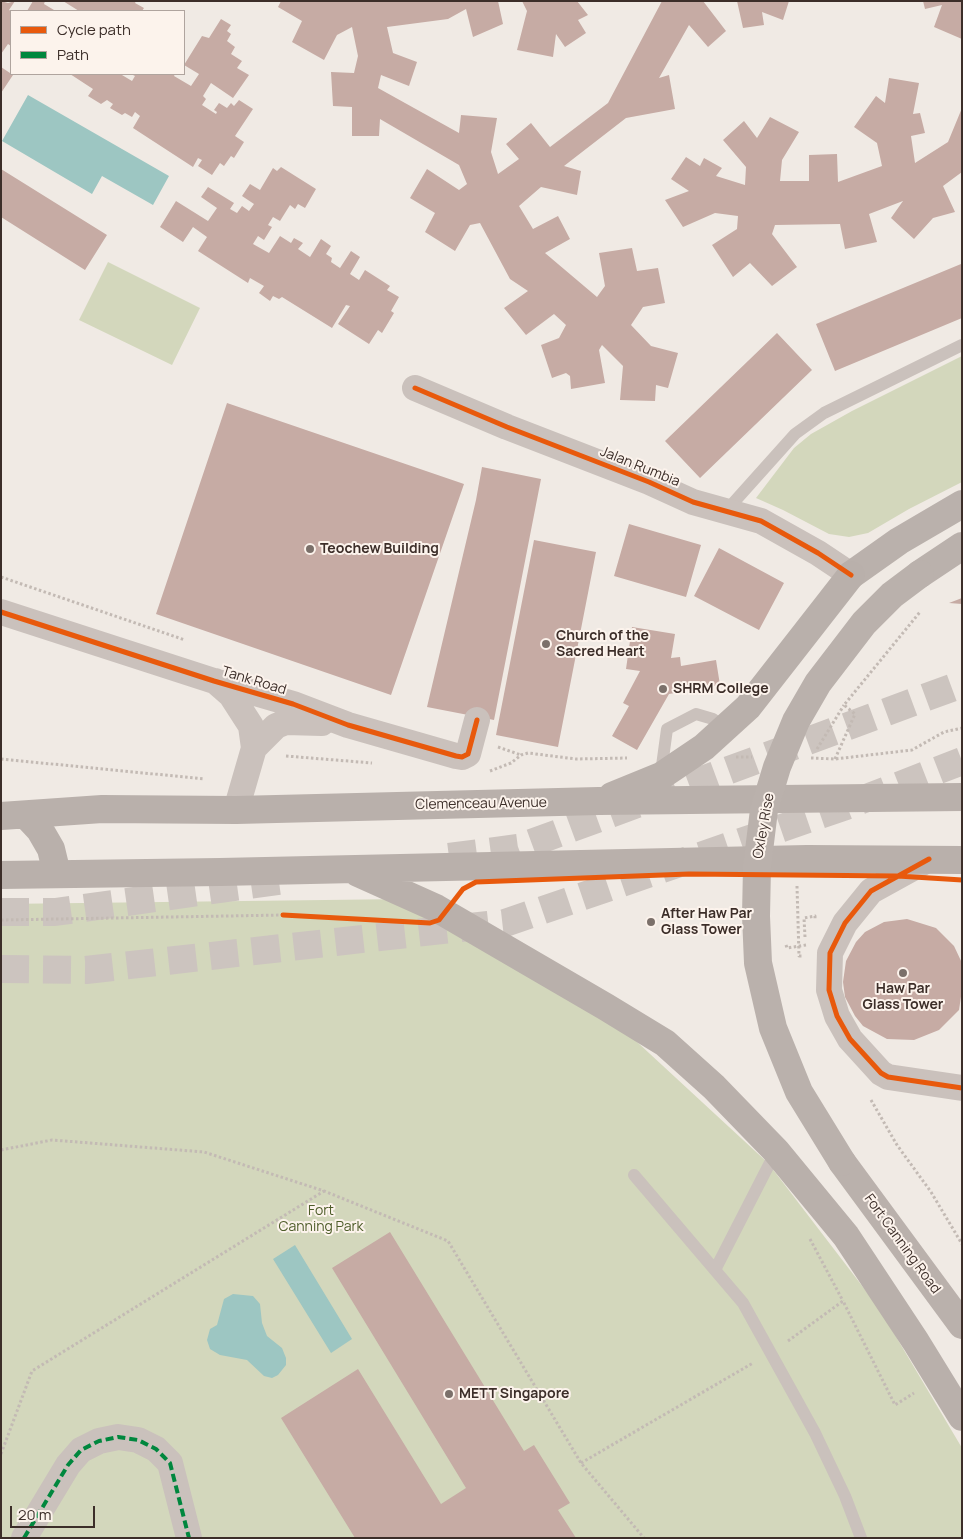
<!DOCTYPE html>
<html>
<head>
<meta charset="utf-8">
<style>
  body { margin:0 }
  #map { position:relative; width:963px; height:1539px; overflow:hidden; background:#f0eae4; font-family:Manrope,sans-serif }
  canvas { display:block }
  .frame { position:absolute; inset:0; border:2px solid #3c2e29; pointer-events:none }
  .legend { position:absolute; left:10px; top:10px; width:175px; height:65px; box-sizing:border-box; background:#fcf3ec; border:1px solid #afa49e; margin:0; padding:6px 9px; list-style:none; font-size:15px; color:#3c2e29 }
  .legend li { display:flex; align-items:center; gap:10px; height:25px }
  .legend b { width:25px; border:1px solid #afa49e }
  .scale { position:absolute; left:10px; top:1506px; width:85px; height:22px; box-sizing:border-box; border:2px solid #3c2e29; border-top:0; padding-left:6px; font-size:15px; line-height:18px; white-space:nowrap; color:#3c2e29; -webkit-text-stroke:4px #fcf3ec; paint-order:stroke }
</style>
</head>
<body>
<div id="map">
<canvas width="963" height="1539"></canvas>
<div class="frame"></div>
<ul class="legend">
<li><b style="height:6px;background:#e8590c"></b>Cycle path</li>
<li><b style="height:6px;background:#00873e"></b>Path</li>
</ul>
<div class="scale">20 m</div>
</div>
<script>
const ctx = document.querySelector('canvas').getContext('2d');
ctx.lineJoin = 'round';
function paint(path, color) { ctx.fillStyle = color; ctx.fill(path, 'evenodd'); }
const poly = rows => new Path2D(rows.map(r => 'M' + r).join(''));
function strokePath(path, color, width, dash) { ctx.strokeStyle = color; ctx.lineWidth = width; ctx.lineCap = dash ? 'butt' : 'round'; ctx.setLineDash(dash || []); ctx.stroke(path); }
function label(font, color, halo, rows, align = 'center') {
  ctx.font = font + ' Manrope,sans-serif'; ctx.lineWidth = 4; ctx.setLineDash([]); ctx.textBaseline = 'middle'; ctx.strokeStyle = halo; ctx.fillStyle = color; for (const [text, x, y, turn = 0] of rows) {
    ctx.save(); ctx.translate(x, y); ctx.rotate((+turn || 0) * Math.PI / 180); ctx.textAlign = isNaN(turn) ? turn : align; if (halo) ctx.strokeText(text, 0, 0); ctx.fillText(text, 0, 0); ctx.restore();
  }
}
const green = poly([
  [108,262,200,308,172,365,79,320],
  [962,356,962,482,909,509,868,533,849,537,829,534,783,510,756,498,794,448,811,434,852,411],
  [406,899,623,1029,768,1163,879,1308,962,1448,962,1538,1,1538,1,904]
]);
const water = poly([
  [28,95,169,176,153,205,102,176,92,194,2,141],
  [295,1245,352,1339,331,1353,273,1259],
  [233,1294,253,1296,260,1304,262,1323,267,1336,282,1348,286,1358,286,1365,278,1375,272,1378,264,1376,247,1360,220,1355,210,1349,207,1340,210,1329,217,1325,224,1299]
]);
const building = poly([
  [1,1,8,3,15,1,9,10,11,11,11,46,8,44,1,54],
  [33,1,45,1,44,4,54,10,53,11,27,11],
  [63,1,136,1,135,3,144,8,142,11,79,11],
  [281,1,498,1,503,24,473,37,466,9,448,19,387,27,393,53,417,62,409,86,381,75,378,88,459,133,461,115,497,118,491,152,498,174,519,159,506,144,531,123,550,147,608,103,662,1,703,1,726,31,708,47,689,25,659,78,669,75,675,109,626,118,564,166,581,171,577,195,541,187,519,206,533,229,558,216,570,239,545,253,597,297,605,286,599,253,632,248,637,271,658,268,665,303,643,307,631,325,651,346,678,353,668,388,656,385,655,401,620,400,623,366,602,345,599,350,605,383,571,389,570,376,566,373,552,378,541,345,559,338,566,325,554,314,526,335,504,308,528,291,510,279,480,223,470,225,455,251,425,232,435,213,410,198,427,169,459,190,467,184,459,165,380,119,379,136,352,136,352,107,333,106,331,72,354,73,358,56,352,27,337,35,324,60,292,42,302,21,278,7],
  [522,1,577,1,588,15,578,20,586,33,565,47,556,34,553,57,517,50,527,11],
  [737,1,789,1,783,20,762,12,764,25,743,28],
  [923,1,962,1,962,39,934,27,942,5,925,9],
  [221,19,231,25,227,31,231,34,227,41,235,47,231,54,242,61,237,68,249,75,233,98,211,83,203,96,206,99,202,105,216,114,217,112,214,110,219,103,227,108,231,103,234,106,239,100,253,109,235,136,244,142,234,158,231,156,224,166,220,163,212,175,198,166,202,160,198,158,193,167,133,128,140,116,135,112,132,117,125,113,122,115,110,108,113,104,107,100,101,104,88,96,93,89,70,74,123,74,122,75,132,81,135,76,131,74,175,74,174,76,191,86,199,74,184,65,202,36,209,38],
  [1,67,13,75,1,93],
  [889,78,919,83,913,114,920,113,925,133,911,136,915,163,948,142,962,108,962,172,943,186,955,212,933,218,914,239,891,218,903,201,869,214,877,242,845,249,840,224,775,225,772,234,797,267,772,286,750,263,733,277,712,245,737,229,738,216,715,213,683,227,665,200,689,191,671,179,686,157,700,166,704,158,722,168,716,176,745,185,746,167,723,140,744,121,757,138,770,117,799,132,782,160,780,181,809,181,809,155,837,154,838,182,882,166,877,143,854,127,876,96,885,103],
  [281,167,316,189,305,208,298,204,295,209,290,205,280,221,273,217,268,225,272,227,264,240,258,236,253,244,269,253,280,236,291,243,294,238,303,243,298,249,310,257,321,239,331,246,326,254,332,258,331,262,340,268,351,251,360,257,350,274,359,280,365,270,390,286,387,290,399,297,391,311,394,313,382,333,378,330,369,344,338,324,350,306,346,305,332,328,282,297,279,299,273,296,270,301,259,293,264,286,250,278,248,283,198,251,207,237,193,227,183,242,160,227,176,201,208,221,217,208,201,197,208,187,234,203,230,209,237,213,242,206,249,211,254,204,242,196,250,184,260,190,273,168,277,171],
  [1,169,107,235,85,270,1,217],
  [961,264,962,318,835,371,816,324],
  [777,333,812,370,700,478,665,441],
  [227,403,464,484,391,695,156,614],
  [482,467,541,479,494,720,427,707,476,500],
  [629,524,701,545,686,597,614,576],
  [534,540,596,552,558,747,496,735],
  [719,548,784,583,759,630,694,596],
  [962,598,962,604,949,603],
  [632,627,675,634,671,658,680,657,681,666,716,660,720,685,669,694,637,750,612,736,629,706,623,703,640,671,626,669],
  [907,919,936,928,954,946,962,963,962,990,959,1010,939,1030,914,1040,887,1039,863,1026,855,1016,845,997,843,982,846,961,856,942,865,932,884,922],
  [390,1232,524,1451,534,1445,570,1503,558,1510,576,1538,355,1538,281,1418,358,1369,441,1504,466,1488,332,1268]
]);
const highwayTunnel = poly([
  [449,857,518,848,962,684],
  [1,912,55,912,285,880],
  [1,969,86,970,505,923,846,806,962,761]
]);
const path = poly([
  [1,577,185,640],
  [498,747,521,755],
  [286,756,372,763],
  [736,757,752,757],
  [811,758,835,759,912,750,944,732,962,728],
  [1,759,205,779],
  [835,759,855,714,844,705,920,612],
  [490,771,511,763,521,755,528,753,576,759,627,758],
  [797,886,799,956,802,956],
  [1,920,283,915],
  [805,937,804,918,815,916,815,920],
  [871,1100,897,1145,931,1192,962,1244],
  [1,1150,52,1140,204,1152,324,1191,448,1241,581,1463,644,1538],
  [810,1239,843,1301],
  [788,1341,843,1301,895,1405,914,1393],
  [1,1454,32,1371,324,1191],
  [581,1463,753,1363]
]);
const lane = poly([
  [726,511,795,434,824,413,962,345],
  [661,773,667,729,696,714,713,719,725,728],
  [634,1175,743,1303,815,1433,845,1496,861,1538],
  [715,1270,776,1151]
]);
const street = poly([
  [415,388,507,427,649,482,693,502,761,521,818,553,851,575],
  [1,612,214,681,293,704,348,725,456,756,462,757,468,754,477,720],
  [215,681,231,695,251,726,254,748,236,810],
  [254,748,276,726,286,722,322,723],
  [929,859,871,891,845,923,830,953,829,990,837,1016,850,1039,881,1073,888,1077,962,1088],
  [24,1538,68,1465,81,1450,99,1441,118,1437,138,1440,156,1449,170,1463,189,1538]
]);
const secondary = poly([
  [920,574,962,546],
  [851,575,899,541,962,504],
  [842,1162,962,1325]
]);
const primary = poly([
  [612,796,661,776,704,747,748,707,851,575],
  [26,815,40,830,51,849,57,874],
  [1,816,102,809,236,810,599,801,962,797],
  [358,873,436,908,606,1007,665,1043,714,1087,776,1151,846,1236,916,1342,962,1417],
  [1,875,220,872,807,859,962,860]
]);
const pathBridge = poly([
  [817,749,844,705],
  [786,945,787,948,806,945]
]);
const secondaryBridge = poly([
  [842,1162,799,1092,773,1028,758,963,756,916,757,867,764,810,777,767,796,721,818,683,864,623,892,595,920,574]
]);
const quiet = poly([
  [24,1538,68,1465,81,1450,99,1441,118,1437,138,1440,156,1449,170,1463,189,1538]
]);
const cycleway = poly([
  [415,388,507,427,649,482,693,502,761,521,818,553,851,575],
  [1,612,214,681,293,704,348,725,456,756,462,757,468,754,477,720],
  [929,859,871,891,845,923,830,953,829,990,837,1016,850,1039,881,1073,888,1077,962,1088],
  [283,915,430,923,439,920,463,889,476,882,689,874,898,876,962,880]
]);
const markers = [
  [310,549,5,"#7b706a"],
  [546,644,5,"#7b706a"],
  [663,689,5,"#7b706a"],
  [651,922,5,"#7b706a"],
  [903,973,5,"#7b706a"],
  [449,1394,5,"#7b706a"]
];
const streetNames = [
  ["Jalan Rumbia",640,467,22],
  ["Tank Road",254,681,17],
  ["Clemenceau Avenue",481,804,-1],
  ["Oxley Rise",764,826,-80],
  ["Fort Canning Road",902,1244,54]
];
const poiNames = [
  ["Teochew Building",320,549],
  ["Church of the",556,636],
  ["Sacred Heart",556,652],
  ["SHRM College",673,689],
  ["After Haw Par",661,914],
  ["Glass Tower",661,930],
  ["Haw Par",903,989,"center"],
  ["Glass Tower",903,1005,"center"],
  ["METT Singapore",459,1394]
];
const parkNames = [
  ["Fort",321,1211],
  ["Canning Park",321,1227]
];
paint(green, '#d3d7bc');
paint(water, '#9dc6c2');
paint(building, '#c6aba4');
strokePath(highwayTunnel, '#ccc4bf', 28, [28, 14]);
strokePath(path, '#c3bab4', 3, [2.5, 2.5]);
strokePath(lane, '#cac1bc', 12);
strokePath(street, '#cac1bc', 26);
strokePath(secondary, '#bab1ac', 28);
strokePath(primary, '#b9b0ab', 28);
strokePath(pathBridge, '#c3bab4', 3, [2.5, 2.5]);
strokePath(secondaryBridge, '#bab1ac', 28);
strokePath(quiet, '#00873e', 4, [8, 4]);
strokePath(cycleway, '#e8590c', 5);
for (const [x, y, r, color] of markers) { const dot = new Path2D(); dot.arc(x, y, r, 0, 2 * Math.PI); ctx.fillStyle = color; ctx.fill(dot); strokePath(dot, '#fcf3ec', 2); }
label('14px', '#3c2e29', '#fcf3ec', streetNames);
label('bold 14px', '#3c2e29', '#fcf3ec', poiNames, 'left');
label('14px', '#4e5d2a', '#fcf3ec', parkNames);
</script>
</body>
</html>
